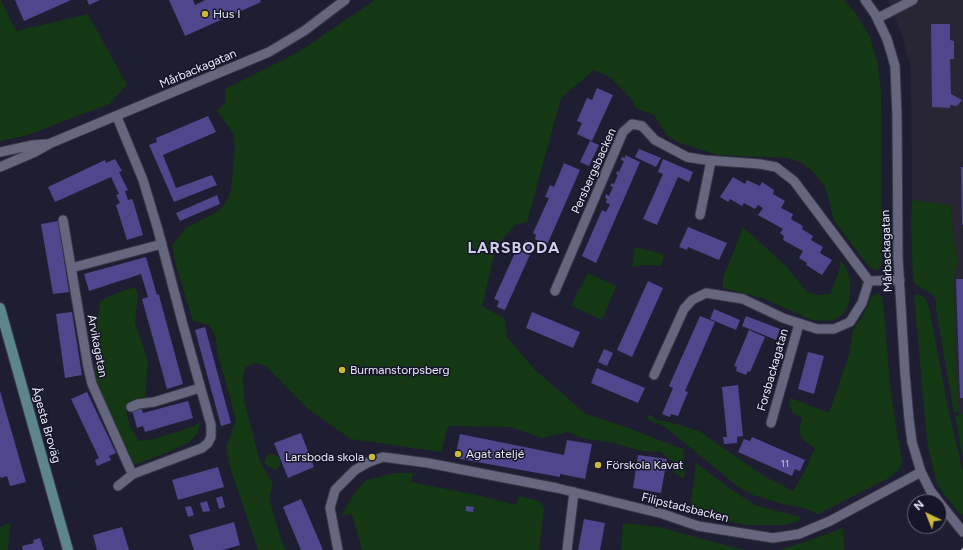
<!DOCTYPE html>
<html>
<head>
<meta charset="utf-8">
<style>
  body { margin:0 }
  #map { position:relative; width:963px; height:550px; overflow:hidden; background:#1f1d32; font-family:Figtree,sans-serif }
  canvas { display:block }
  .north { position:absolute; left:907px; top:494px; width:40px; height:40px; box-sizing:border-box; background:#161428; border:1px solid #6b6a7c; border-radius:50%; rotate:317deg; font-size:11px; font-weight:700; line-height:16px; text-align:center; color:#eaeaf9 }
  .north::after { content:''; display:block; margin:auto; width:14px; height:18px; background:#cdb938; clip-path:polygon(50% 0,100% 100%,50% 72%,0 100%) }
</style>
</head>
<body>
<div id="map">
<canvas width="963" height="550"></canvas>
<div class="north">N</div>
</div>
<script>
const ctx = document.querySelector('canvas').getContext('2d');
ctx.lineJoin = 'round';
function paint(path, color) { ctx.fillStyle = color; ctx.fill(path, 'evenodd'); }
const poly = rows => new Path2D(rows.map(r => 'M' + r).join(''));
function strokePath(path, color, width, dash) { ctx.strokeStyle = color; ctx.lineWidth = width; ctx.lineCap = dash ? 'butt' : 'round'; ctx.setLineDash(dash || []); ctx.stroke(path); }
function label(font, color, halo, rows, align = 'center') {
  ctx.font = font + ' Figtree,sans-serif'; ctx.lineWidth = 3; ctx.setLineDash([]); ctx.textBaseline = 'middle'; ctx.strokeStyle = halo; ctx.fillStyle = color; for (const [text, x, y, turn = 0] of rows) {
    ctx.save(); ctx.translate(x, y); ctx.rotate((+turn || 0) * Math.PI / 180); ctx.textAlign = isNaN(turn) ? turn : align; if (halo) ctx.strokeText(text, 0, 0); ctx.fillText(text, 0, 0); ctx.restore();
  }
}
const industrial = poly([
  [888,0,963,0,963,430,959,417,956,368,954,278,958,261,953,236,951,205,912,200,911,69,902,35]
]);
const green = poly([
  [0,0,1,0,16,31,88,14,127,85,109,104,25,136,0,141],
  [375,0,844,0,857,15,870,37,878,64,881,94,882,265,877,270,871,268,862,258,834,220,825,186,811,170,800,162,788,158,718,155,677,142,667,135,654,115,636,108,633,101,611,78,594,70,561,98,527,222,515,225,496,247,482,306,505,319,507,337,535,370,586,414,623,426,683,449,685,469,684,479,673,472,671,460,660,452,642,451,614,443,586,439,567,432,542,438,511,427,448,426,441,452,351,439,308,409,266,366,255,363,246,367,243,376,244,400,260,462,273,484,269,498,281,539,286,550,258,550,230,467,226,447,236,420,217,351,216,339,210,325,193,321,175,262,172,245,186,228,219,211,228,199,231,189,235,149,234,134,217,111,226,102,225,89,297,53],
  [912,200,951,205,953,236,958,261,954,278,956,368,959,412,954,413,936,310,936,300,932,294,916,285,913,280,911,220],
  [743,227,786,266,807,292,819,295,830,294,838,274,841,260,847,270,850,280,850,295,849,304,842,315,831,321,812,320,762,298,723,288,723,277,732,256],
  [635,247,664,254,661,266,647,265,632,267],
  [588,273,616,286,602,320,572,306,573,301],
  [135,287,138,293,135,323,148,361,145,398,129,404,126,410,129,424,139,441,153,439,180,431,200,423,198,432,191,441,173,450,134,465,106,407,95,381,95,338,100,302,109,296],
  [879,293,882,297,884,313,891,395,902,461,899,470,887,479,818,514,804,508,783,504,753,495,737,486,664,426,647,419,649,414,657,420,670,422,699,431,764,476,793,491,805,471,815,448,805,441,799,433,802,418,793,413,789,405,791,398,829,413,849,355,853,330,861,319,872,296],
  [918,294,925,298,929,307,948,408,963,472,963,514,961,515,943,493,936,481,927,441,914,295],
  [963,414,963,458,955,415],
  [270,454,278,456,280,460,280,466,276,470,267,466,264,463,266,457],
  [696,463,732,490,755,505,800,517,798,522,782,525,746,525,724,520,690,509],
  [395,473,413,473,411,482,477,495,516,505,518,496,540,501,544,509,539,550,362,550,352,514,342,516,349,502,356,491,367,480],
  [10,522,8,550,0,550,0,527],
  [623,523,659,527,736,548,748,550,621,550],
  [843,528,844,550,779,550,802,543]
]);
const building = poly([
  [15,0,71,0,24,21],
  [87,0,100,0,89,5],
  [169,0,193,0,195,5,205,0,260,0,261,2,185,36],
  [931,24,950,24,950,40,954,41,954,59,950,59,951,94,962,100,957,106,950,105,950,108,932,107],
  [597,88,613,95,592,141,577,134,582,123,577,121,587,98,592,100],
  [208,116,216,132,163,155,176,188,212,175,217,185,174,202,149,145,157,142,156,138],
  [590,141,599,145,589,166,580,162],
  [639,149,661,158,656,167,635,157],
  [625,155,640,162,596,263,582,256,602,210,606,212,610,204,606,203,607,199,605,198,606,194,609,196,613,187,610,186,612,183,614,184,618,175,616,174,617,171,619,172,624,161,621,160,622,157,625,158],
  [115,159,122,171,119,172,128,190,125,191,128,200,132,199,134,204,143,235,127,240,116,205,120,203,116,195,119,194,111,177,55,202,48,187,105,160,106,163],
  [663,159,693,172,689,182,678,177,657,225,643,219,663,174,658,172],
  [564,163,580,170,547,245,535,239,536,235,533,233,549,198,545,197,550,185,554,187],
  [961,167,963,167,963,225,962,225],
  [733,177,745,184,747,180,760,186,762,182,774,190,773,194,785,201,781,208,793,214,791,219,803,226,802,229,813,236,811,240,823,247,820,253,832,260,822,275,806,265,807,263,799,258,803,251,783,240,784,236,780,233,783,229,758,215,763,208,758,205,755,209,744,203,742,206,730,199,728,202,720,197],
  [217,195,220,204,180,221,176,213],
  [58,221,69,292,53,294,41,224],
  [688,227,727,243,719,260,688,247,687,250,679,247],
  [526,240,537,245,534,252,532,250,505,310,497,307,499,301,494,299,519,244,524,246],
  [146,257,157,295,159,294,160,299,183,384,167,389,142,299,148,297,141,274,89,291,84,274],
  [956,279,963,279,963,398,960,398],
  [648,281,663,288,632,357,617,350],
  [714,309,740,320,736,330,710,319],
  [72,312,82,375,65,378,56,314],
  [532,312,580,332,573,348,526,328],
  [700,316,715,322,685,391,688,392,678,416,671,414,670,417,662,414,673,388,669,386],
  [746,316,780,329,776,340,742,326],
  [205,327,231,423,221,426,195,330],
  [749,330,765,337,750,372,748,371,746,375,736,371,737,367,734,366],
  [604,349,613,353,607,366,598,362],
  [808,352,824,356,814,394,798,389],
  [597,368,645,388,638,403,591,383],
  [738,385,743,436,737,437,737,443,724,444,723,437,727,437,722,387],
  [0,391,26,482,10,486,7,476,1,478,0,476],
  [87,392,116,453,109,456,111,460,97,466,95,460,99,458,71,399],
  [188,401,193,418,145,432,143,426,137,428,132,410,141,407,143,413],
  [301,433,314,467,288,478,274,443],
  [460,434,564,455,567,440,592,444,585,479,560,474,560,477,455,458],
  [752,437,805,460,800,471,795,469,792,476,738,452,744,439,750,441],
  [638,455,667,459,661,493,633,488],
  [218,467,224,487,178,500,172,480],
  [222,496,225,507,219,509,216,498],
  [301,499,306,510,323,550,301,550,283,507],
  [207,501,210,511,203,512,200,503],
  [191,506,194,515,188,517,185,507],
  [466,506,474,507,473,512,466,511],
  [584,519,605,523,600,550,578,550],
  [234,522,240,545,223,550,194,550,189,535],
  [122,527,129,550,97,550,93,535],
  [40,538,44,550,23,550,22,546,34,543,33,540]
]);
const street = poly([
  [865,0,875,14,887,39,895,66,897,115,898,257,905,374,909,419,912,442,921,472,930,490,939,502],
  [878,18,913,0],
  [117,117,143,180,158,230,183,325,211,425,211,437,208,443,202,448,133,474,118,486],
  [0,152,33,145,47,144],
  [0,167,35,152,51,143,269,52,304,31,345,0],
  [700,215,711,161],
  [63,220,88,367,92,384,130,469],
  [71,268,162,244],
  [555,291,623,132,632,124,642,126,655,140,687,157,705,160,760,164,776,167,794,181,869,281,900,280],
  [654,375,684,309,692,300,706,293,743,299,783,318,817,329,834,329,850,322,862,303,869,281],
  [131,407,138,404,154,402,200,388],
  [771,423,799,324],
  [939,502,963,532],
  [338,550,330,508,335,490,355,470,369,462,383,457,428,463,557,488,663,514,698,526,773,538,799,534,830,521,921,472],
  [567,550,574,492]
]);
const secondary = poly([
  [0,308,68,550]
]);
const rail = poly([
  [962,550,963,549]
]);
const markers = [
  [205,14,4,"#cdb938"],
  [342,370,4,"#cdb938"],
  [458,454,4,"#cdb938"],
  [372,457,4,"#cdb938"],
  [598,465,4,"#cdb938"]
];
const numberNames = [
  ["11",785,464]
];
const poiNames = [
  ["Hus I",213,14],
  ["Burmanstorpsberg",350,370],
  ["Agat ateljé",466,454],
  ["Larsboda skola",364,457,"right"],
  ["Förskola Kavat",606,465]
];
const streetNames = [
  ["Mårbackagatan",198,69,-23],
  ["Persbergsbacken",594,171,-66],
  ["Mårbackagatan",887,251,-92],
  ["Arvikagatan",97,346,79],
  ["Forsbackagatan",773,370,-74],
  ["Ågesta Broväg",46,425,74],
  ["Filipstadsbacken",685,508,14]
];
const districtNames = [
  ["LARSBODA",514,248]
];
paint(industrial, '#282535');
paint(green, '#133813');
paint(building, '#4f468d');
strokePath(street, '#3a394a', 11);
strokePath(secondary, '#3a394a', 12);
strokePath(street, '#66667f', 9);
strokePath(secondary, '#5d858e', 10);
strokePath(rail, '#c9c8d8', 3, [2, 4]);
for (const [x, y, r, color] of markers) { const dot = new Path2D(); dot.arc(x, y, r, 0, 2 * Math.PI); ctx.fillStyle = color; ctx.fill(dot); strokePath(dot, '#161428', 1.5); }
label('10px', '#c3c1de', null, numberNames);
label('12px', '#eaeaf9', '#161428', poiNames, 'left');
label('12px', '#eaeaf9', '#161428', streetNames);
ctx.letterSpacing = '1px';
label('bold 16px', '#cfceeb', '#161428', districtNames);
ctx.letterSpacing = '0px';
</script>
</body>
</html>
